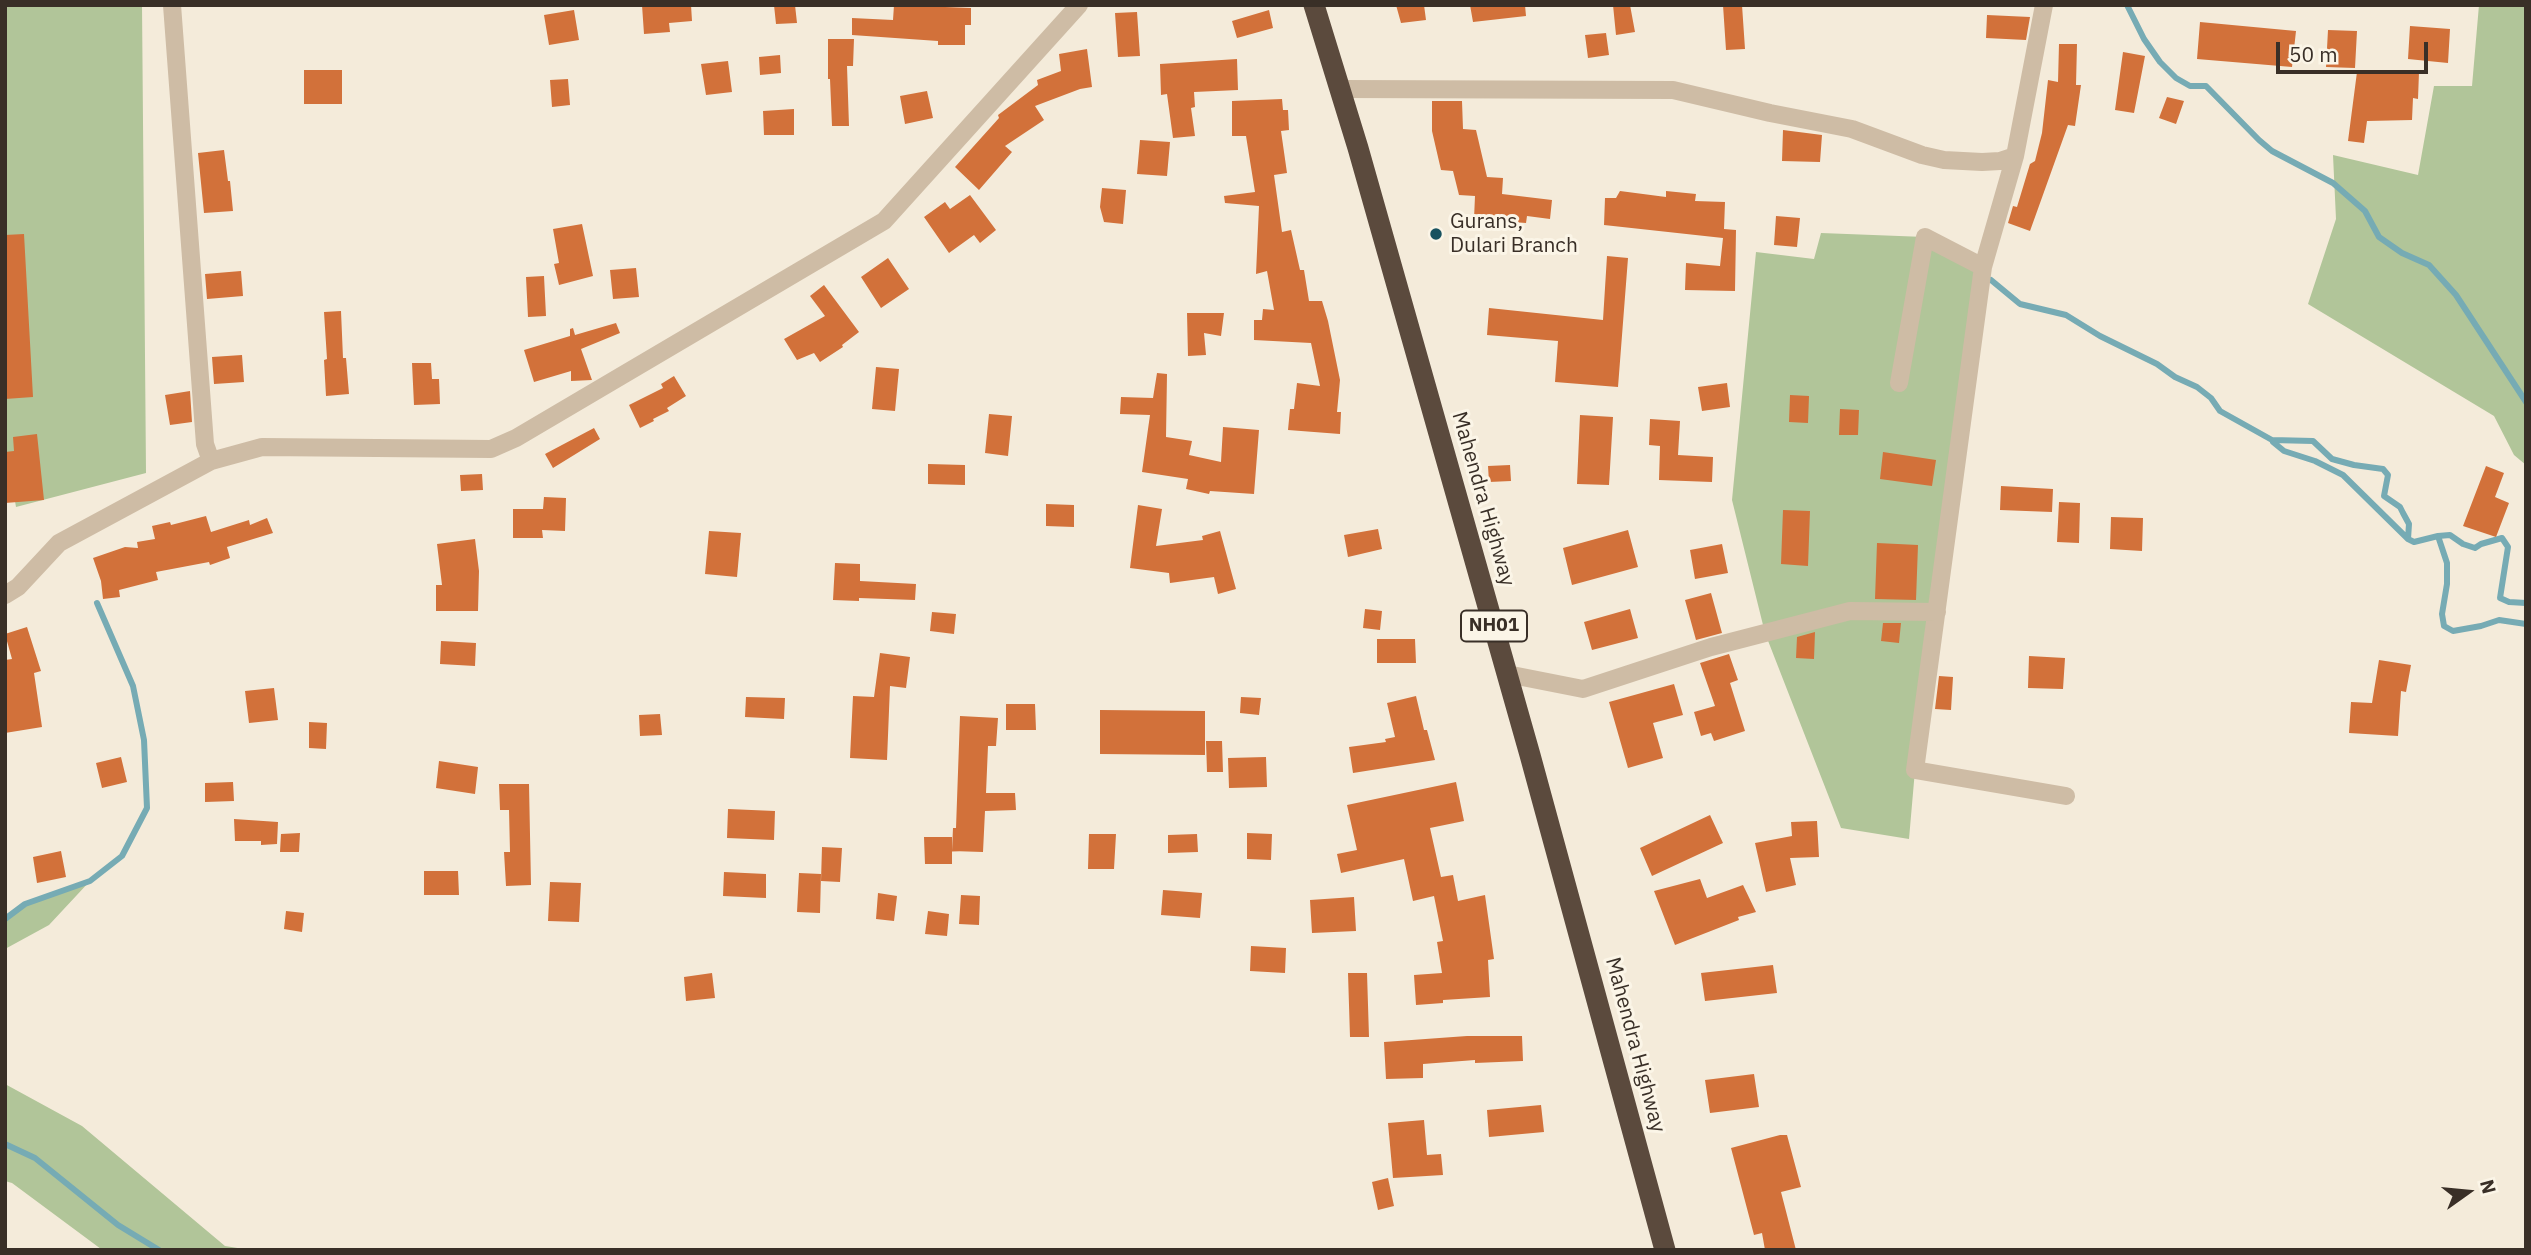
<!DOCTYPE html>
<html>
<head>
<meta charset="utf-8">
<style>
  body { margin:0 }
  #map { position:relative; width:2531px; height:1255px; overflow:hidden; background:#f4ebda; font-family:"IBM Plex Sans",sans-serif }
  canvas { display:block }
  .frame { position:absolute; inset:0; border:7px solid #392f27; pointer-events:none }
  .north { position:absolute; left:2433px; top:1157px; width:70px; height:70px; -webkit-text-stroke:5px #fbf5e7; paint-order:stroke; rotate:75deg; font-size:19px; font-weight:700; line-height:28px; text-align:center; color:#392f27 }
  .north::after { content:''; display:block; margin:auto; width:24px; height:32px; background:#392f27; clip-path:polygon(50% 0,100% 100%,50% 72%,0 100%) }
  .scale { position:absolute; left:2276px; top:42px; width:152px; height:32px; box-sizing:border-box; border:4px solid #392f27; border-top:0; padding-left:9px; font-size:21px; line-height:24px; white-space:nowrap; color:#392f27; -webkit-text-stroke:5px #fbf5e7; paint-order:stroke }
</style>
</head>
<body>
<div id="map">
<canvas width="2531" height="1255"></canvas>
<div class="frame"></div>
<div class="north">N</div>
<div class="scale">50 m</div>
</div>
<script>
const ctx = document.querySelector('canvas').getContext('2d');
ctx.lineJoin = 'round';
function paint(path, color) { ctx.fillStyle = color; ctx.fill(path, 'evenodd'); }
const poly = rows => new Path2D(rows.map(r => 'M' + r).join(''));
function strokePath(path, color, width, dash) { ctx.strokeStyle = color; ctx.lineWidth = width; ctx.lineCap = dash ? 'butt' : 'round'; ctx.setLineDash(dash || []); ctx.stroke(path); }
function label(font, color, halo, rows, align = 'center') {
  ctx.font = font + ' "IBM Plex Sans",sans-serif'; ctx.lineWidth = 6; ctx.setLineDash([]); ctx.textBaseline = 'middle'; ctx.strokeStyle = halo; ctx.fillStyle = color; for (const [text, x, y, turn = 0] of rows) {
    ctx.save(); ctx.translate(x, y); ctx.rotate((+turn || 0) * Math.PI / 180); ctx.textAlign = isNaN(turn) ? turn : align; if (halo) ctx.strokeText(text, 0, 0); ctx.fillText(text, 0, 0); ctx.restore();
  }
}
const green = poly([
  [5,5,142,5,146,473,16,507,9,465,5,465],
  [2479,5,2526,5,2526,465,2514,455,2494,416,2308,304,2336,219,2333,155,2418,175,2434,86,2472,86],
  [1821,233,1925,237,1983,267,1915,770,1909,839,1841,828,1765,633,1732,500,1756,252,1814,259],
  [90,881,49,925,5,949,5,919,25,904],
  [5,1084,82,1126,225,1246,250,1250,101,1249,12,1183,5,1181]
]);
const stream = poly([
  [2127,5,2144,39,2160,62,2176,78,2190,86,2206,86,2259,140,2272,151,2333,183,2365,211,2379,237,2402,253,2429,265,2456,295,2526,402],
  [1991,280,2020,304,2066,315,2100,336,2157,364,2175,377,2197,387,2211,398,2220,411,2272,440,2313,441,2332,459,2354,465,2383,469,2388,475,2384,496,2400,507,2403,513,2409,524,2408,539,2414,542,2438,536,2447,563,2447,584,2442,614,2444,626,2453,631,2481,626,2499,620,2526,624],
  [2273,442,2284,451,2315,461,2343,475,2408,539],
  [2438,536,2450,535,2463,544,2475,548,2481,544,2502,538,2508,547,2500,598,2509,602,2526,603],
  [5,919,25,904,90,881,122,856,147,808,144,740,133,686,97,603],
  [5,1144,35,1158,118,1225,159,1250]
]);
const building = poly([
  [642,5,691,5,692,21,669,23,670,32,644,34],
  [774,5,795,5,797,23,776,24],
  [894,5,971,8,971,25,965,25,965,45,938,45,938,41,852,35,852,18,893,20],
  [1396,5,1424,5,1426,20,1401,23],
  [1470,5,1525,5,1526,16,1473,22],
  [1613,5,1630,5,1635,32,1616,35],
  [1723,5,1742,5,1745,49,1726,50],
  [574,10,579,40,549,45,544,15],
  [1269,10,1273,28,1237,38,1232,21],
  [1137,12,1140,56,1118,57,1115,13],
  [1987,15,2030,17,2026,40,1986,38],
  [2200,22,2296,31,2292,67,2197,59],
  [2410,26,2450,29,2448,63,2408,59],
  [2328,30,2357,31,2355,68,2326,67],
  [1606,33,1609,55,1588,58,1585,35],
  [828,39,854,39,853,66,847,66,849,126,832,126,830,79,828,79],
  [2059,44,2077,44,2076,85,2081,85,2075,126,2068,125,2030,231,2008,223,2013,206,2017,207,2030,164,2035,161,2042,133,2048,80,2058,82],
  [1087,49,1092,87,1080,89,1035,106,1044,120,1005,146,1012,152,979,190,955,167,999,118,998,115,1038,85,1037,80,1061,71,1059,54],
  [2123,52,2145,56,2134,113,2115,110],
  [780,55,781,73,760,75,759,57],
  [1237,59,1238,90,1194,92,1195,107,1191,108,1195,136,1173,138,1167,94,1161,95,1160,64],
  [728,61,732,92,706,95,701,64],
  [304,70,342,70,342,104,304,104],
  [2357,72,2419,72,2418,99,2413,98,2412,120,2367,121,2364,143,2348,141],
  [568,79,570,105,552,107,550,80],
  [927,91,933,118,905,124,900,96],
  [2167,97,2184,101,2176,124,2159,118],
  [1282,99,1283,110,1288,110,1289,130,1281,131,1287,173,1274,175,1282,232,1291,230,1300,270,1304,270,1309,301,1322,301,1328,321,1340,380,1337,412,1341,412,1340,434,1288,430,1290,409,1294,409,1297,383,1320,386,1311,343,1254,340,1254,320,1262,320,1263,309,1274,310,1267,271,1256,274,1259,206,1225,203,1224,196,1255,192,1246,136,1232,136,1232,101],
  [1432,101,1462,101,1463,129,1476,130,1487,177,1503,178,1502,194,1552,200,1550,219,1527,216,1526,223,1474,219,1475,196,1459,195,1453,171,1441,170,1432,131],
  [794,109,794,135,764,135,763,111],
  [1783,130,1822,135,1820,162,1782,161],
  [1140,140,1170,142,1167,176,1137,174],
  [224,150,228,181,230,181,233,211,204,213,198,153],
  [1102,188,1126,190,1123,224,1104,222,1100,207],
  [1620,191,1666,197,1666,191,1696,194,1695,201,1725,202,1724,229,1736,230,1735,291,1685,290,1686,263,1720,266,1723,238,1604,225,1605,198,1616,198],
  [970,195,996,230,980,243,974,235,949,253,924,217,945,202,950,209],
  [1776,216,1800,218,1797,247,1774,245],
  [582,224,593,276,559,285,554,264,559,263,553,229],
  [24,234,33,397,5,399,5,235],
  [1607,256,1628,258,1618,387,1555,382,1558,341,1487,335,1489,308,1603,320],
  [888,258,909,289,881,308,861,277],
  [636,268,639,297,613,299,610,270],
  [241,271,243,296,207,299,205,274],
  [544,276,546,316,528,317,526,277],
  [824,285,859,332,842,345,843,347,820,362,814,353,797,360,784,339,825,316,810,296],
  [341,311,343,358,346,358,349,394,326,396,324,360,327,359,324,312],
  [1187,313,1224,313,1221,336,1204,333,1206,355,1188,356],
  [616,323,620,333,581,349,592,380,571,381,571,371,534,382,524,350,570,336,570,329,573,328,575,335],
  [242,355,244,382,214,384,212,357],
  [412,363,431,363,432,379,439,379,440,404,414,405],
  [876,367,899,369,895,411,872,409],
  [1157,373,1167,374,1166,437,1192,441,1189,455,1221,462,1223,427,1259,430,1254,494,1210,491,1209,494,1186,489,1188,479,1142,472,1150,415,1120,414,1121,397,1153,398],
  [674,376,686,396,667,408,669,411,653,419,654,421,640,428,629,405,663,388,661,384],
  [1727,383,1730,407,1702,411,1698,387],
  [190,391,192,422,170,425,165,395],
  [1790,395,1809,396,1808,423,1789,422],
  [1840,409,1859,410,1858,435,1839,435],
  [989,414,1012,416,1008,456,985,453],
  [1580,415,1613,417,1609,485,1577,484],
  [1650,419,1680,421,1678,455,1713,457,1712,482,1659,480,1660,446,1649,445],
  [594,428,600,439,553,468,545,454],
  [37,434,44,500,5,503,5,452,14,451,13,437],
  [1883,452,1936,460,1932,486,1880,479],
  [928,464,965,465,965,485,928,484],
  [1510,465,1511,481,1489,482,1488,466],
  [2486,466,2504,473,2495,497,2509,503,2496,537,2463,526],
  [482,474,483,490,461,491,460,475],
  [2001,486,2053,489,2052,512,2000,510],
  [544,497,566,498,565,531,542,530,543,538,513,538,513,509,543,509],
  [2059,502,2080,503,2079,543,2057,542],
  [1046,504,1074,505,1074,527,1046,526],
  [1138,505,1162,509,1156,546,1203,540,1202,536,1220,531,1236,589,1218,594,1214,577,1170,583,1169,573,1130,568],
  [1783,510,1810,511,1808,566,1781,564],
  [206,516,211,532,249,520,250,525,267,518,273,533,227,547,230,558,210,565,209,562,156,572,158,580,119,590,120,597,103,599,101,581,93,558,125,547,138,548,137,542,155,539,152,526,170,522,171,525],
  [2111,517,2143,518,2142,551,2110,549],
  [1378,529,1382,549,1348,557,1344,535],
  [1628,530,1638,567,1572,585,1563,548],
  [709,531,741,533,737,577,705,574],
  [475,539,479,571,478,611,436,611,436,585,442,585,437,544],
  [1877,543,1918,545,1916,600,1875,599],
  [1722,544,1728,573,1695,579,1690,550],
  [835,563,860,564,860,581,916,584,915,600,859,598,859,601,833,600],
  [1711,593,1722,633,1696,640,1685,600],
  [1365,609,1382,611,1380,630,1363,628],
  [1630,609,1638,638,1592,650,1584,622],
  [932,612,956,614,954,634,930,631],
  [1883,623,1901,623,1899,643,1881,641],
  [27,627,41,671,34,673,42,727,5,733,5,660,12,659,5,634],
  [1815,632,1814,659,1796,658,1797,637],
  [1377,639,1415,639,1416,663,1377,663],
  [441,641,476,643,475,666,440,664],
  [880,653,910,657,906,688,890,686,887,760,850,758,853,696,874,697],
  [1729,654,1738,680,1730,683,1745,731,1714,741,1711,733,1701,736,1694,712,1715,706,1700,663],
  [2029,656,2065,658,2063,689,2028,688],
  [2379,660,2411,665,2406,692,2401,691,2398,736,2349,733,2351,702,2372,703],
  [1939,676,1953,677,1951,710,1935,709],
  [1674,684,1683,715,1653,723,1663,758,1628,768,1609,702],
  [274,688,278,720,249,723,245,691],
  [1416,696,1424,730,1427,730,1435,760,1353,773,1349,747,1386,742,1385,739,1395,737,1387,703],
  [746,697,785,698,784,719,745,717],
  [1241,697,1261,698,1259,715,1240,713],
  [1006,704,1035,704,1036,730,1006,730],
  [1100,710,1205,711,1205,755,1100,754],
  [660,714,662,735,640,736,639,715],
  [960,716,998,718,996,746,988,746,986,793,1015,793,1016,810,985,811,983,852,952,851,953,828,956,828],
  [309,722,327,723,326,749,309,748],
  [1206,741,1222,741,1223,772,1207,772],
  [121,757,127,782,102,788,96,763],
  [1266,757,1267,787,1229,788,1228,758],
  [439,761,478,767,475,794,436,788],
  [233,782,234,801,205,802,205,783],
  [1456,782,1464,821,1430,828,1441,877,1453,875,1458,901,1485,895,1494,959,1488,960,1490,997,1443,1000,1443,1003,1416,1005,1414,975,1442,973,1437,942,1443,941,1434,896,1413,901,1404,859,1341,873,1337,854,1357,850,1347,805],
  [499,784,529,784,531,885,506,886,504,852,510,852,509,810,500,810],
  [728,809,775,811,774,840,727,838],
  [1710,815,1723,843,1652,876,1640,848],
  [234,819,278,822,277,844,261,845,261,841,235,841],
  [1817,821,1819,857,1790,858,1796,885,1766,892,1755,843,1792,836,1791,822],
  [300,833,299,852,280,852,281,834],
  [1247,833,1272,834,1271,860,1247,859],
  [1089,834,1116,834,1114,869,1088,869],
  [1197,834,1198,852,1168,853,1168,835],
  [924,837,952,837,952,864,925,864],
  [822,847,842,848,840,882,821,881],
  [61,851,66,877,37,883,33,857],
  [424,871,458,871,459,895,424,895],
  [724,872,766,874,766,898,723,896],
  [799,873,821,874,820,913,797,912],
  [1700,879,1707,898,1743,885,1756,912,1738,917,1739,920,1675,945,1654,891],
  [550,882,581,883,579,922,548,921],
  [1163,890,1202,893,1200,918,1161,915],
  [878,893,897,896,894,921,876,919],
  [961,895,980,896,979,925,959,924],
  [1354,897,1356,931,1312,933,1310,900],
  [286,911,304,913,302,932,284,929],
  [928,911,949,914,947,936,925,934],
  [1251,946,1286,948,1285,973,1250,971],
  [1773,965,1777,993,1705,1001,1701,973],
  [712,973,715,998,686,1001,684,977],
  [1348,973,1367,973,1369,1037,1350,1037],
  [1467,1036,1522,1036,1523,1061,1475,1063,1475,1060,1423,1064,1423,1078,1386,1079,1384,1042],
  [1754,1074,1759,1107,1710,1113,1705,1080],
  [1541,1105,1544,1132,1489,1137,1487,1110],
  [1424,1120,1427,1155,1441,1154,1443,1175,1393,1178,1388,1123],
  [1780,1135,1787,1135,1801,1187,1781,1192,1796,1250,1765,1250,1762,1233,1754,1235,1731,1148],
  [1388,1178,1394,1206,1378,1210,1372,1182]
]);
const street = poly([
  [172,5,205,444,211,461],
  [1340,89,1673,90,1770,113,1852,129,1922,155,1944,160,1982,162,2000,161,2015,156],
  [1983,267,2015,156,2044,5],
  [1899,383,1925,237,1983,267,1915,770,2066,796],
  [5,595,18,587,59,543,211,461,262,447,491,449,516,438,884,221,1079,5],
  [1507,674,1583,689,1711,647,1850,611,1937,612]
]);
const highway = poly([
  [1314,5,1358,148,1530,755,1665,1250]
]);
const markers = [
  [1436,234,7,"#18525f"]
];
const shields = [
  [1494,626,66]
];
const shieldNames = [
  ["NH01",1494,626]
];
const poiNames = [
  ["Gurans,",1450,222],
  ["Dulari Branch",1450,246]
];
const streetNames = [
  ["Mahendra Highway",1483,499,74],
  ["Mahendra Highway",1635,1045,75]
];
paint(green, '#b1c599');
strokePath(stream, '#76abb4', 6);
paint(building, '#d2713a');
strokePath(street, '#cebca5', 18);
strokePath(highway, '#5b4a3d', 21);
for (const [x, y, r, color] of markers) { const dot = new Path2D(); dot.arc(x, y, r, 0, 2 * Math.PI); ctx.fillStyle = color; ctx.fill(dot); strokePath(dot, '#fbf5e7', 2.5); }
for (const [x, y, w] of shields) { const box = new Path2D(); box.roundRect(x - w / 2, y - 15.5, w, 31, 5); ctx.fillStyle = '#fbf5e7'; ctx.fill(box); strokePath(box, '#392f27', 2); }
label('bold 19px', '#392f27', null, shieldNames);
label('21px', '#392f27', '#fbf5e7', poiNames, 'left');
label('21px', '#392f27', '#fbf5e7', streetNames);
</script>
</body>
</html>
